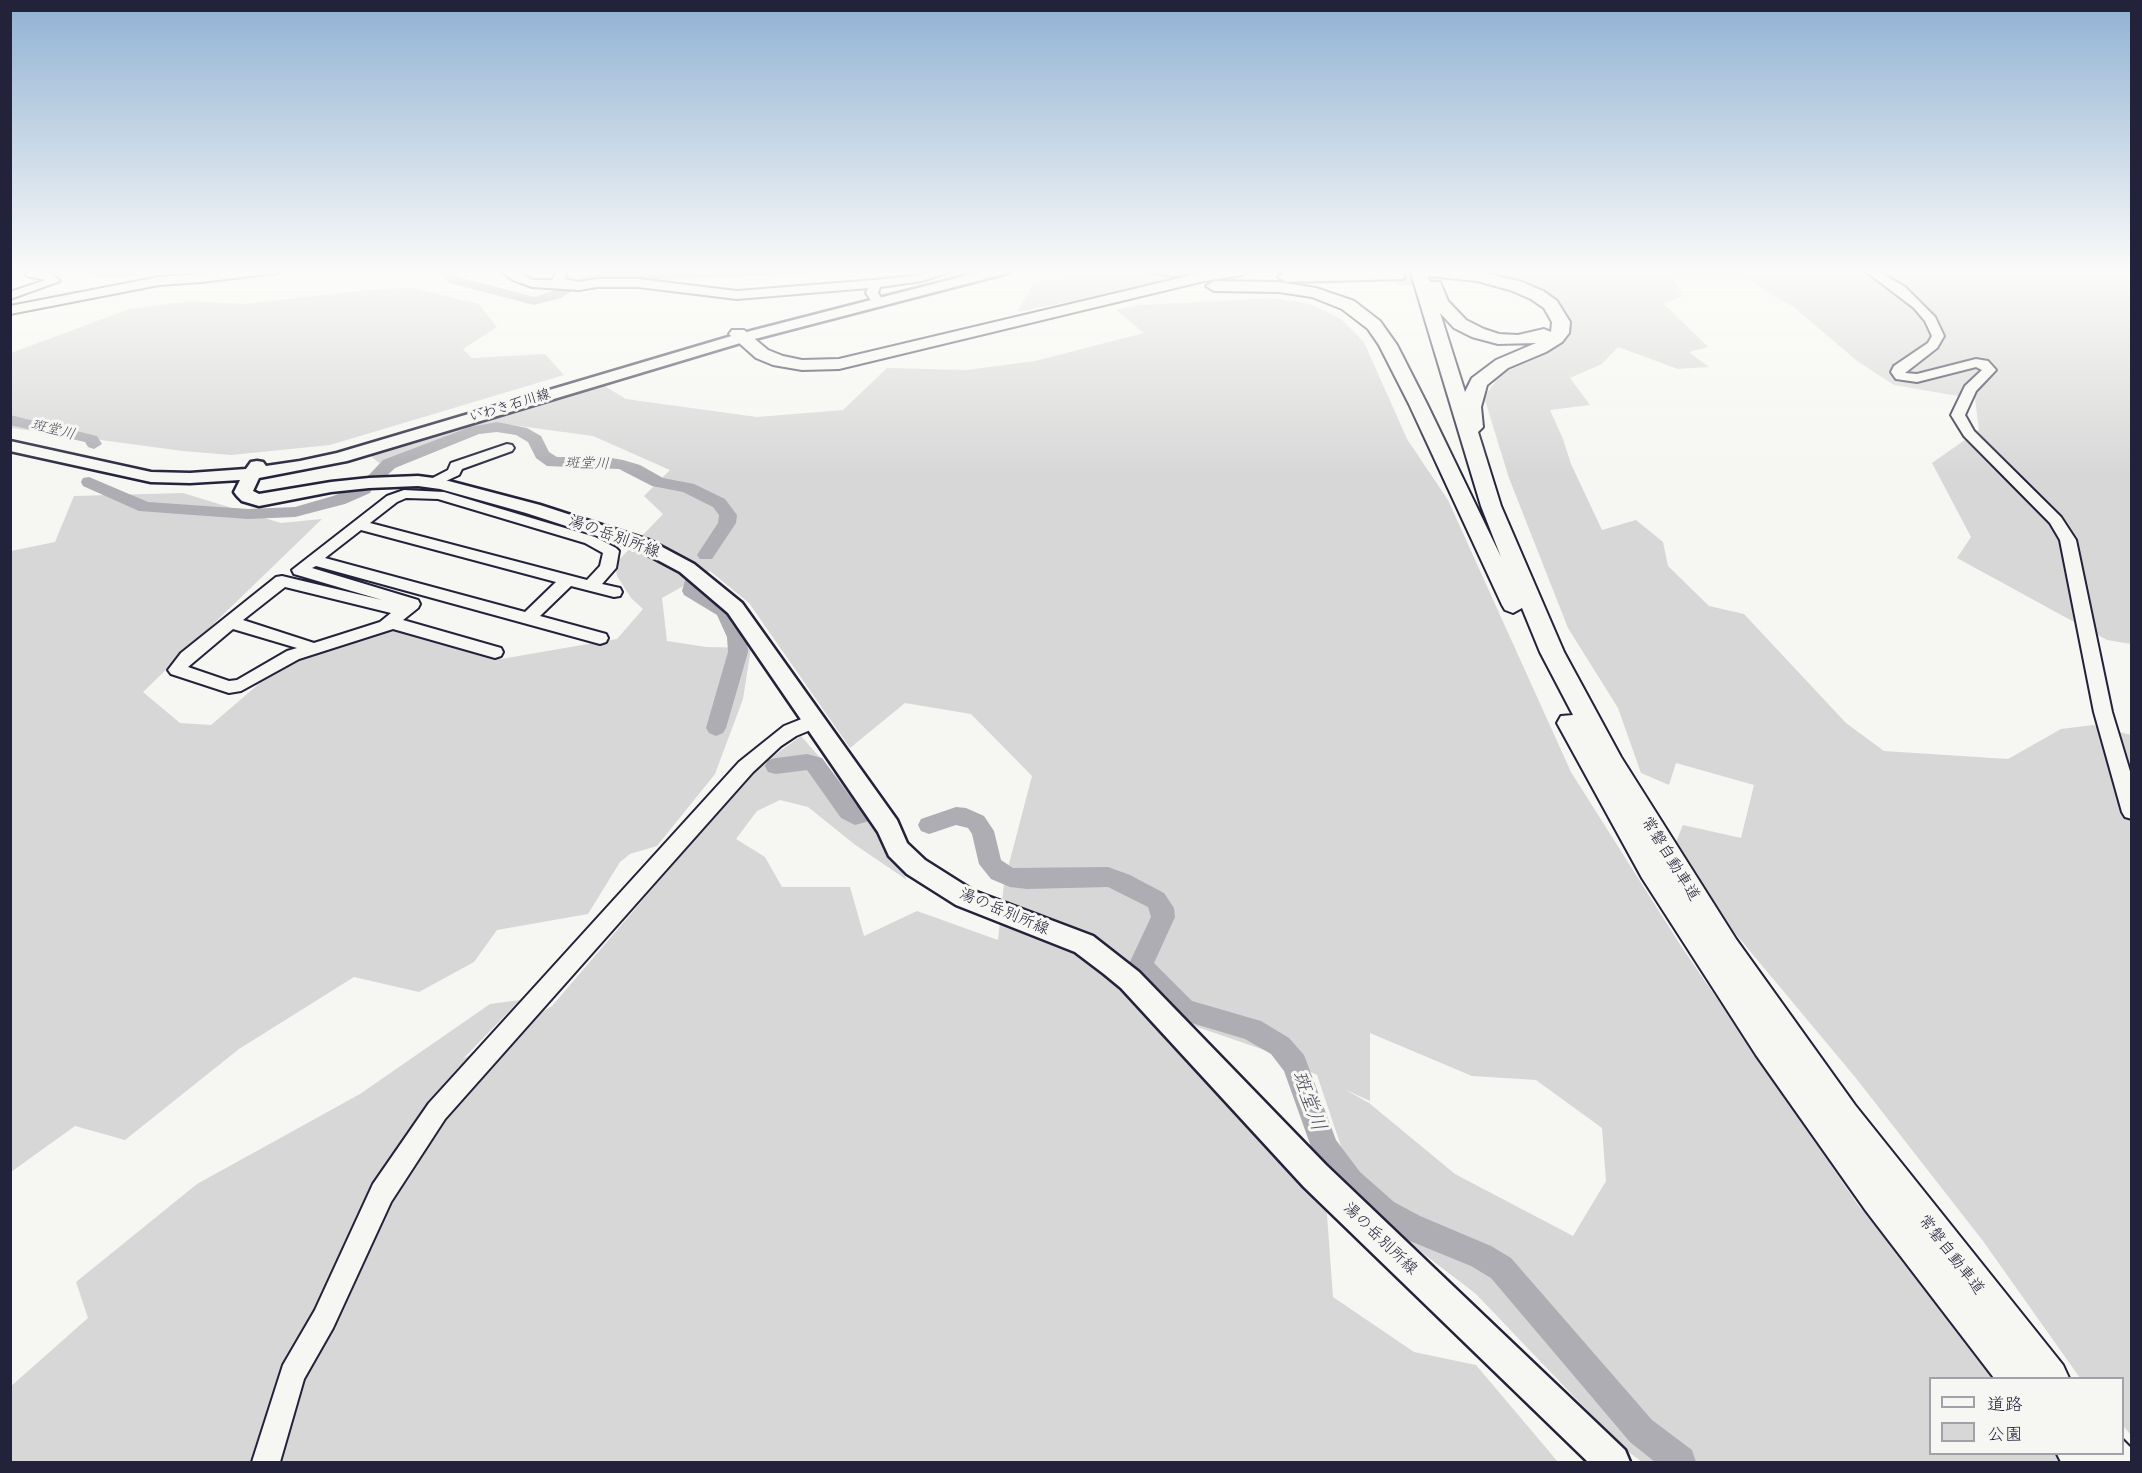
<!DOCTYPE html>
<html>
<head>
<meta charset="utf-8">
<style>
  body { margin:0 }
  #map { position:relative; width:2142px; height:1473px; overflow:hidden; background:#f6f6f2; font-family:"Balsamiq Sans","Klee One",sans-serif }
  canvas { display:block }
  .frame { position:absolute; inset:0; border:12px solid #22223b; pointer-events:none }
  .legend { position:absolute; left:1929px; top:1377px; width:195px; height:78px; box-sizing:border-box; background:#f6f6f2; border:2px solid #a1a1a9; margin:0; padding:8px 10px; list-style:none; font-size:18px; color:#22223b }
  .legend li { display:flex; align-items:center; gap:12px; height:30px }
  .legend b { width:30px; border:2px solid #a1a1a9 }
</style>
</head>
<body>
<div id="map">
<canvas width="2142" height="1473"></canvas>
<div class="frame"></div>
<ul class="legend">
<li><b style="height:8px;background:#f6f6f2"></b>道路</li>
<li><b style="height:16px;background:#d7d7d7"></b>公園</li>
</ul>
</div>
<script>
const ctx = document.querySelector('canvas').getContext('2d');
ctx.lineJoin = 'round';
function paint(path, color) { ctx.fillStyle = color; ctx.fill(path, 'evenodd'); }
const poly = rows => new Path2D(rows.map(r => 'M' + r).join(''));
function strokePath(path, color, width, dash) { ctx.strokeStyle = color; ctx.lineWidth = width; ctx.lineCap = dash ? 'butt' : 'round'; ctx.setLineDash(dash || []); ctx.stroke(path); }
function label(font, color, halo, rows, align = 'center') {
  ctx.font = font + ' "Balsamiq Sans","Klee One",sans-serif'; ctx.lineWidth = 6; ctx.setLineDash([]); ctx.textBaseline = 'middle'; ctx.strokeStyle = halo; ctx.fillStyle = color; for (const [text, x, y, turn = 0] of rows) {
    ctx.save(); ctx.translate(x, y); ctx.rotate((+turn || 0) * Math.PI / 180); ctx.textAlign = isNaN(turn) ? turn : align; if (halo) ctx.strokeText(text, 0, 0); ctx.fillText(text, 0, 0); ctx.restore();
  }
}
const green = poly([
  [1112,270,1225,270,1017,312,1034,283],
  [1436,270,2131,270,2131,644,2107,640,1957,558,1971,537,1932,463,1979,430,1975,399,1894,385,1857,361,1795,308,1747,279,1674,279,1682,296,1664,304,1708,347,1689,352,1709,367,1678,369,1618,347,1602,364,1570,378,1590,405,1550,410,1563,439,1571,464,1602,530,1636,520,1663,542,1668,566,1709,606,1744,614,1846,723,1884,751,2008,759,2061,729,2093,725,2131,735,2131,1435,2123,1426,2122,1378,2080,1378,1983,1241,1855,1077,1734,932,1676,842,1683,825,1741,838,1754,785,1676,763,1669,785,1641,773,1618,708,1568,628,1509,478,1484,397,1502,373,1539,357,1566,340,1570,331,1568,316,1538,292,1478,273],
  [413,288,479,304,497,327,463,349,472,358,545,354,564,375,330,445,231,455,183,451,11,428,11,353,129,309,191,301,243,304,375,289],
  [1272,298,1308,303,1341,319,1364,342,1407,439,1448,500,1571,772,1681,946,1858,1205,2002,1378,1930,1378,1930,1454,2064,1454,2071,1462,1642,1462,1622,1447,1476,1294,1361,1206,1317,1075,1267,1051,1177,1020,1168,1043,1326,1201,1333,1297,1414,1352,1476,1365,1558,1462,11,1462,10,1387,88,1318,76,1282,197,1184,360,1094,490,1004,520,1000,463,1059,552,1006,754,770,801,736,857,800,907,880,854,844,808,807,780,800,757,811,736,839,765,857,782,887,850,887,864,936,917,911,998,940,1004,883,1032,776,971,714,905,703,850,748,749,603,710,571,662,598,667,641,706,647,751,648,743,699,715,774,657,846,630,854,620,862,588,914,497,930,474,962,419,992,354,977,239,1049,125,1140,75,1126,11,1172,11,551,55,542,74,496,183,493,281,523,322,519,143,692,180,723,211,725,282,664,392,628,501,659,617,639,643,609,631,598,617,576,615,564,663,514,644,496,670,470,593,436,497,423,379,463,367,453,603,385,626,399,757,417,843,410,887,368,967,370,1035,361,1144,333,1116,310,1139,305],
  [1370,1033,1472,1076,1536,1080,1602,1128,1606,1181,1573,1236,1455,1174,1369,1103,1344,1089,1370,1101]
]);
const river = poly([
  [79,270,161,270,154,274,103,278,81,273,79,270],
  [436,270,450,270,459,277,534,297,551,292,570,280,597,274,716,270,821,270,814,274,597,282,580,286,561,298,534,305,449,283,436,270],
  [10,415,97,436,102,444,94,449,88,447,85,442,10,425,10,415],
  [497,422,527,428,541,436,549,452,557,457,606,457,623,460,640,465,663,478,694,484,725,499,737,515,736,523,712,559,700,559,697,555,718,523,719,515,713,507,683,492,652,486,619,469,547,466,536,458,528,442,516,435,497,432,479,434,395,468,381,481,375,482,367,477,383,460,470,427,497,422],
  [89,477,148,502,248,509,295,507,333,496,364,484,370,485,372,489,370,493,345,504,295,517,248,519,139,511,83,486,81,482,83,478,89,477],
  [693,575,700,577,702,581,701,589,732,606,747,637,748,652,726,728,723,733,716,736,709,733,706,728,728,652,727,637,717,615,684,595,682,591,686,577,693,575],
  [807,754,822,758,857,806,873,808,876,814,873,820,855,825,841,818,807,770,776,774,768,772,765,766,768,760,776,758,807,754],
  [956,807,966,808,984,816,994,831,1001,860,1013,868,1108,867,1130,875,1164,893,1174,908,1175,917,1154,963,1192,1001,1261,1021,1289,1038,1304,1055,1336,1140,1360,1172,1394,1202,1420,1216,1491,1246,1511,1258,1652,1420,1692,1450,1696,1462,1655,1462,1630,1442,1491,1278,1471,1266,1400,1237,1374,1222,1340,1192,1315,1158,1284,1071,1271,1054,1245,1039,1175,1018,1131,974,1128,966,1151,917,1148,907,1108,887,1027,889,1010,887,991,879,979,864,972,834,968,828,956,825,929,834,921,831,918,825,921,819,956,807]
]);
const highwayTunnel = poly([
  [1397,276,1436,277]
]);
const minor = poly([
  [251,270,282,270,276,273,201,282,159,285,10,314,10,306,159,277,251,270],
  [499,270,512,270,533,280,552,280,558,270,568,270,564,279,579,282,597,279,638,279,737,291,875,280,921,275,938,270,955,270,922,281,880,287,878,293,884,302,878,306,874,305,866,293,868,288,737,299,638,287,597,287,579,290,532,287,513,280,499,270],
  [1146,270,1203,270,1197,273,1172,276,1148,272,1146,270],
  [1864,270,1876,270,1905,287,1935,317,1944,336,1937,348,1905,373,1917,374,1976,359,1988,361,1996,370,1976,391,1965,415,1974,431,2061,517,2076,540,2112,712,2132,778,2132,819,2125,817,2122,812,2094,712,2060,540,2050,523,1964,436,1951,415,1965,386,1982,370,1976,367,1917,382,1896,379,1891,372,1894,366,1928,343,1932,336,1925,321,1914,308,1864,270],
  [31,271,53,275,60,281,10,299,10,292,46,280,27,276,25,274,31,271],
  [507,444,512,445,514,448,512,451,462,469,459,475,435,486,425,486,423,483,448,470,451,463,507,444],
  [404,490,444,492,595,537,616,548,619,551,616,568,602,584,620,588,622,592,620,596,614,597,571,586,540,616,606,634,608,638,606,642,600,644,316,566,312,568,418,600,420,604,418,608,403,620,501,648,503,652,501,656,495,658,393,629,299,659,241,691,229,693,171,674,168,670,181,653,276,577,282,576,382,600,294,574,292,570,387,496,404,490],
  [406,498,438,499,585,543,603,553,600,566,587,580,370,523,397,502,406,498],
  [361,530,556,582,525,612,325,558,361,530],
  [285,587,391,613,380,622,314,643,243,620,285,587],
  [233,629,297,648,287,651,237,680,229,681,188,667,233,629],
  [814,714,820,716,823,721,820,726,796,736,781,746,753,772,445,1119,391,1202,333,1328,304,1379,280,1462,252,1462,283,1365,315,1310,373,1184,429,1103,739,762,784,726,814,714]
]);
const major = poly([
  [988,270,1010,270,1008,273,747,341,347,461,259,478,253,491,259,494,331,482,369,478,418,476,441,479,540,505,651,541,694,564,742,603,897,820,907,843,925,860,974,891,1093,936,1139,972,1326,1165,1625,1450,1630,1462,1588,1462,1304,1187,1121,988,1104,974,1075,952,956,905,907,874,889,856,878,832,728,613,680,572,637,549,526,513,440,489,418,486,369,488,331,492,259,506,242,501,237,496,234,492,240,480,190,483,151,482,10,451,10,441,151,472,190,473,246,469,251,462,257,461,263,462,266,466,300,461,337,453,735,335,988,270]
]);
const highway = poly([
  [1214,270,1250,270,1242,275,1204,281,839,369,802,370,773,365,756,358,729,334,732,330,744,330,768,350,783,356,802,360,839,359,1214,270],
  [1410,270,1477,271,1522,282,1543,291,1557,301,1570,322,1569,333,1562,342,1546,352,1508,368,1487,385,1481,407,1483,427,1478,432,1501,506,1564,652,1621,757,1736,939,1855,1105,2063,1365,2069,1378,1994,1378,1866,1211,1756,1055,1642,878,1557,723,1561,716,1573,715,1540,652,1522,608,1513,613,1505,610,1502,605,1409,404,1379,345,1368,329,1342,309,1312,297,1279,292,1214,291,1206,286,1214,281,1279,282,1316,288,1354,301,1380,321,1397,345,1427,404,1501,557,1481,506,1410,270],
  [1428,276,1477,281,1510,290,1531,299,1544,308,1552,322,1551,332,1544,329,1518,335,1499,334,1484,329,1466,320,1448,301,1440,282,1430,282,1428,276],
  [1440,313,1454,328,1472,337,1498,344,1536,343,1496,360,1472,378,1465,392,1440,313],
  [1397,271,1403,273,1405,276,1403,279,1286,282,1278,277,1286,272,1397,271],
  [2122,1439,2132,1449,2132,1462,2061,1462,2057,1454,2122,1454,2122,1439]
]);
const farStreetnames = [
  ["いわき石川線",510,406,-17]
];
const farWaternames = [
  ["斑堂川",53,430,14],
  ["斑堂川",587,464,2]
];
const streetNames = [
  ["湯の岳別所線",614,537,20],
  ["常磐自動車道",1670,859,58],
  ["湯の岳別所線",1004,912,23],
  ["湯の岳別所線",1380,1239,44],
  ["常磐自動車道",1951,1255,52]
];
const nearWaternames = [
  ["斑堂川",1308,1101,70]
];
paint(green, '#d7d7d7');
paint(river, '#adadb3');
strokePath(highwayTunnel, '#cccccd', 18, [18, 9]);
strokePath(minor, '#22223b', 4);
strokePath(major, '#22223b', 5);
strokePath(highway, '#22223b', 4);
paint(minor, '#f6f6f2');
paint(major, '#f6f6f2');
paint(highway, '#f6f6f2');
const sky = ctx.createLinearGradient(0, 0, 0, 476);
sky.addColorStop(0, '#90b1d3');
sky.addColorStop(0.57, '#fbfbf9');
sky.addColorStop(1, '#fbfbf900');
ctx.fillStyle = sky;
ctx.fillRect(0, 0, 2142, 476);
label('14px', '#22223b', '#f6f6f2', farStreetnames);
label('italic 15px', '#535365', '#f6f6f2', farWaternames);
label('16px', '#22223b', '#f6f6f2', streetNames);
label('italic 21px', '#535365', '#f6f6f2', nearWaternames);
</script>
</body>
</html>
